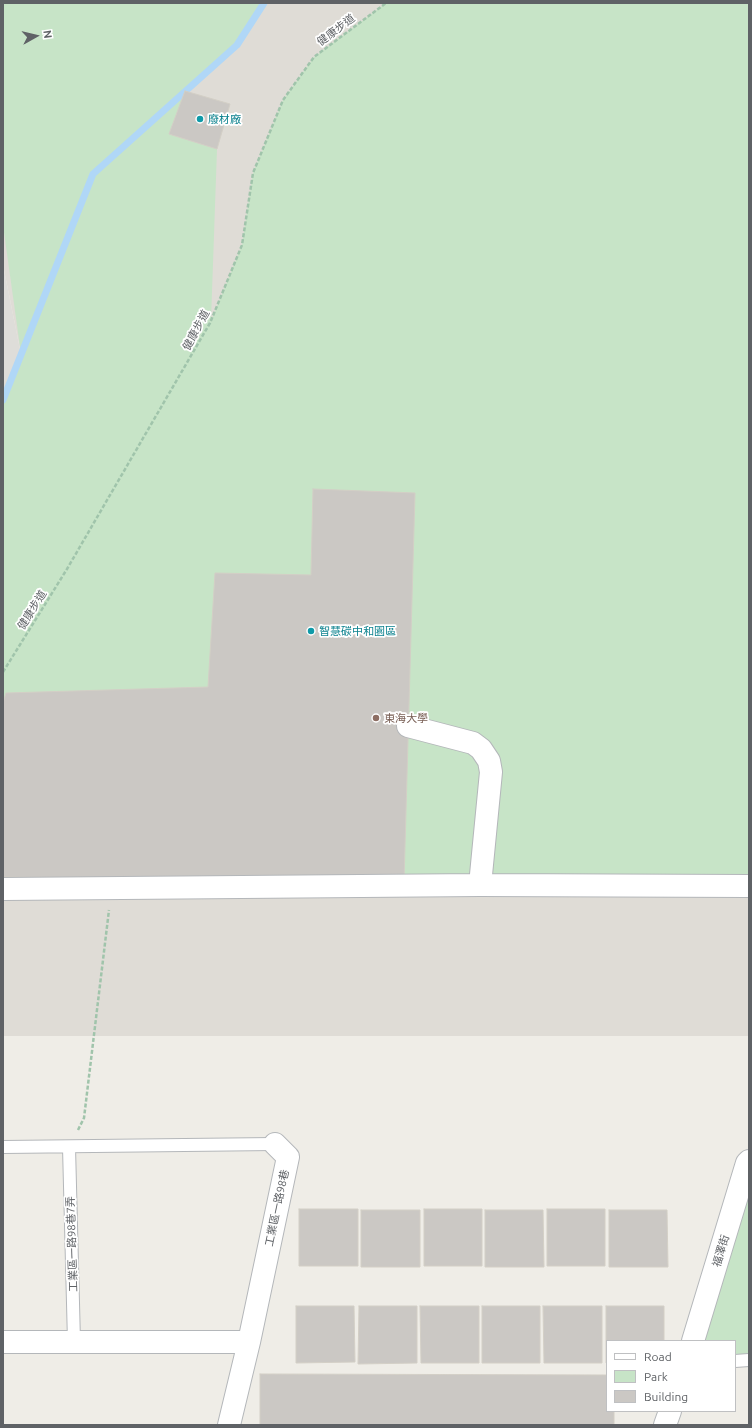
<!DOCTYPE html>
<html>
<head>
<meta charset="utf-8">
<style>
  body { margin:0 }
  #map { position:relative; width:752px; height:1428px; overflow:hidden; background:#efede7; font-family:Ubuntu,sans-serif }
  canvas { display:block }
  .frame { position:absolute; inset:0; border:4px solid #5f6266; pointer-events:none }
  .legend { position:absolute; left:606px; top:1340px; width:130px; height:72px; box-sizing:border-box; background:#fff; border:1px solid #bfc0c2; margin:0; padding:5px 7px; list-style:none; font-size:12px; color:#5f6266 }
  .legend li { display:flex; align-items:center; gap:8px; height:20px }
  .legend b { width:20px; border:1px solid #bfc0c2 }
  .north { position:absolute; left:16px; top:16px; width:40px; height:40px; -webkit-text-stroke:3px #fff; paint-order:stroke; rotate:82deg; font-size:11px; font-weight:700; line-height:16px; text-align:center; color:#5f6266 }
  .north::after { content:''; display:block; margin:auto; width:14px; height:18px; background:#5f6266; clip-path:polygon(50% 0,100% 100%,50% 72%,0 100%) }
</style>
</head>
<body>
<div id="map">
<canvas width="752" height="1428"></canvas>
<div class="frame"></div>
<ul class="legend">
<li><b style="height:5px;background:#fff"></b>Road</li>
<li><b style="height:11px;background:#c7e4c7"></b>Park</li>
<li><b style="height:11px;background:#cbc8c4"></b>Building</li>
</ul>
<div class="north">N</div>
</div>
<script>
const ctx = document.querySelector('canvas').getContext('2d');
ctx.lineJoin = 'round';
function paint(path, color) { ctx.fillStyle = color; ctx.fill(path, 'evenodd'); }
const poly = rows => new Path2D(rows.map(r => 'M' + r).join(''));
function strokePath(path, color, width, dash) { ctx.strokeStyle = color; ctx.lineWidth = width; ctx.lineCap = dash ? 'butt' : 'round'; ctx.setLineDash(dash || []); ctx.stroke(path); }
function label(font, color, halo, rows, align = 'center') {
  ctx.font = font + ' Ubuntu,"Noto Sans TC",sans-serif'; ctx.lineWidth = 3.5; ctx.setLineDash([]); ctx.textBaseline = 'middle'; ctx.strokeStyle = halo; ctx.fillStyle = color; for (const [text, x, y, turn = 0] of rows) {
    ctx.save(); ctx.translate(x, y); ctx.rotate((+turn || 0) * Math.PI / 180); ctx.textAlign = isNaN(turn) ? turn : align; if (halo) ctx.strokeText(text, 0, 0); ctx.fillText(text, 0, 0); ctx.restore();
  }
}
const industrial = poly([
  [3,265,21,354,3,400]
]);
const education = poly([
  [3,3,749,3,749,1036,3,1036,3,400,21,354,3,265]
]);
const green = poly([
  [3,3,264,3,237,45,186,91,169,134,217,149,211,321,242,245,253,173,283,100,314,57,386,3,749,3,749,886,3,883,3,400,21,354,3,225],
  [749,1161,749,1360,735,1361,735,1341,693,1341]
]);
const stream = poly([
  [3,400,93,174,237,45,264,3]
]);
const building = poly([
  [185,91,230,104,217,149,169,134,185,91],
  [313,489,415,493,404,881,3,877,3,703,6,693,208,687,215,573,311,575,313,489],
  [299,1209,358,1209,358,1266,299,1266,299,1209],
  [424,1209,482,1209,482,1266,424,1266,424,1209],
  [547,1209,605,1209,605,1266,547,1266,547,1209],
  [361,1210,420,1210,420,1267,361,1267,361,1210],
  [485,1210,543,1210,544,1267,485,1267,485,1210],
  [609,1210,667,1210,668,1267,609,1267,609,1210],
  [296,1306,354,1306,355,1362,296,1363,296,1306],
  [359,1306,417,1306,417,1363,358,1364,359,1306],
  [420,1306,479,1306,479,1363,421,1363,420,1306],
  [482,1306,540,1306,540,1363,482,1363,482,1306],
  [543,1306,602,1306,602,1363,544,1363,543,1306],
  [606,1306,664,1306,664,1341,607,1341,607,1363,606,1363,606,1306],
  [260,1374,607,1375,607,1411,614,1411,614,1425,260,1425,260,1374]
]);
const path = poly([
  [3,672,67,569,210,323,242,245,253,173,283,100,314,57,386,3],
  [78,1130,84,1118,109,910]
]);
const service = poly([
  [3,1147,275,1144],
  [69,1147,74,1342],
  [735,1361,749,1360]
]);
const minor = poly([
  [408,726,473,743,481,749,489,761,491,772,480,885],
  [3,889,480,885,749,886],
  [693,1341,747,1163,749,1161],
  [3,1342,249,1342],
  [229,1425,249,1342,288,1157,275,1144],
  [665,1425,670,1411]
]);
const markers = [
  [200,119,4,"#0f9aa8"],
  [311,631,4,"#0f9aa8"],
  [376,718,4,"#8d6e63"]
];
const streetNames = [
  ["健康步道",336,30,-37],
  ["健康步道",196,330,-62],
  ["健康步道",32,610,-58],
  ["工業區一路98巷",277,1208,-78],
  ["工業區一路98巷7弄",72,1244,-92],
  ["福澤街",721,1251,-73]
];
const cultureNames = [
  ["廢材廠",208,119],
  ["智慧碳中和園區",319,631]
];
const educationNames = [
  ["東海大學",384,718]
];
paint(industrial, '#deddd9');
paint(education, '#dfdcd6');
paint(green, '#c7e4c7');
strokePath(stream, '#b0d7f7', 7);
paint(building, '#cbc8c4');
strokePath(building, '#d3cfc6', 1);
strokePath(service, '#b4b7ba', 14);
strokePath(minor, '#b4b7ba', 24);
strokePath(path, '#a0c4ab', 2.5, [4, 2]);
strokePath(service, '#fff', 12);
strokePath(minor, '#fff', 22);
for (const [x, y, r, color] of markers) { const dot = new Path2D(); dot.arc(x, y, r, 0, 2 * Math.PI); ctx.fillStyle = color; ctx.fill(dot); strokePath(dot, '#fff', 1.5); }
label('11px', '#5f6266', '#fff', streetNames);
label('11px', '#0d838f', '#fff', cultureNames, 'left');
label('11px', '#785e54', '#fff', educationNames, 'left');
</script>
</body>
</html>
